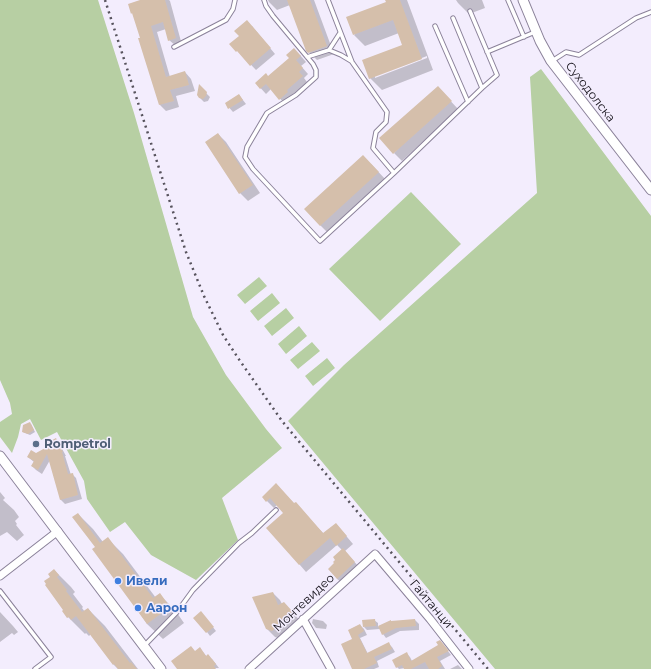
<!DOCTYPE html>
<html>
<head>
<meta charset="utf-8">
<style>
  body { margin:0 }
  canvas { display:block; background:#f3edfd }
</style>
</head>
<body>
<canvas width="651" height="669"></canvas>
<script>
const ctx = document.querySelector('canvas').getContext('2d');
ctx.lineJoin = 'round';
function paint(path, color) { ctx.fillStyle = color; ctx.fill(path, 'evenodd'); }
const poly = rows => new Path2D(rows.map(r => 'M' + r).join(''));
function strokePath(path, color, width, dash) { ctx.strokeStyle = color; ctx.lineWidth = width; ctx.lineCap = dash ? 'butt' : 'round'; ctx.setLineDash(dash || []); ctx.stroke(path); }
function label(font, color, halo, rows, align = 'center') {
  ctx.font = font + ' Montserrat,sans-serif'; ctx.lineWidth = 3; ctx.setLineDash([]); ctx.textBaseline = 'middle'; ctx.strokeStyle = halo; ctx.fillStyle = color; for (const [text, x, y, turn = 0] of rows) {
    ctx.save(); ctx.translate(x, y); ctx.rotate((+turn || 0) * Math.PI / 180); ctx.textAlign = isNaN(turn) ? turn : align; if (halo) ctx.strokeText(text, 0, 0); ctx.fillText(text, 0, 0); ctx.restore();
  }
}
const green = poly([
  [0,0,98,0,134,113,193,317,226,375,266,429,282,448,222,498,238,540,196,580,151,555,125,522,110,532,87,499,84,481,57,432,41,440,30,419,21,424,18,437,12,453,0,437,0,422,12,414,10,403,0,380],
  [541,69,651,216,651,669,495,669,288,421,344,365,537,193,530,77],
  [411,192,461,244,380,321,329,269],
  [259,277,267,286,245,304,237,295],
  [272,293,280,303,258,321,250,311],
  [286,308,294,318,272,336,264,326],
  [299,326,307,336,286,354,278,344],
  [312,342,320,351,298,369,290,360],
  [327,358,335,368,313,386,305,376]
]);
const shadow = poly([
  [144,0,169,0,170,1,182,45,176,46,169,40,166,29,157,32,170,77,185,72,191,79,195,91,176,96,179,107,166,111,160,105,141,38],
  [268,0,314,0,334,54,317,60,309,52,290,5,277,10,269,2],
  [386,0,407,0,433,70,382,90,370,78,403,46,399,33,365,46,354,35,387,2],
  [427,56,427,58,375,78,375,76],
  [456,0,482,0,485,8,469,14,458,3],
  [252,26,275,54,256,70,231,44],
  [300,55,306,62,301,66,308,74,304,78,307,82,291,96,293,98,285,104,271,89,266,94,256,83,269,77],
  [199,86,210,97,208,101,204,102,200,98],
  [239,95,246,104,233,112,226,104],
  [445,95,458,109,402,161,394,153],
  [218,134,226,142,260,193,248,201,240,193],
  [371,164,386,180,328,233,320,225],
  [31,424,35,432,30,435,25,433,23,432],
  [55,439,59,443,66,456,65,456,71,475,72,474,76,478,82,499,65,504,61,500,50,460,42,474,36,470,32,466,34,462,28,457,36,454,48,448],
  [276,485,324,534,342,531,353,544,345,551,358,566,341,582,337,579,336,563,342,550,337,545,306,572,268,528,285,513,277,505,274,508,263,497],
  [0,492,5,498,3,500,14,510,19,517,15,521,17,524,16,525,24,535,17,541,7,532,0,536],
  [78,514,93,529,103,542,108,539,123,554,156,598,160,595,175,610,184,623,163,639,147,624,96,548],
  [54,570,71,587,75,592,73,594,83,607,82,608,85,612,88,609,105,626,138,669,118,669,113,664,91,634,89,636,86,633,85,634,68,617,51,577],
  [273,593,280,600,282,604,292,611,300,621,280,639,275,637,267,629],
  [0,612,13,626,18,632,14,635,12,633,0,642],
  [204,616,216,631,210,636,207,632],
  [313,619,323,621,327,625,326,629,316,628,312,623],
  [374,620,378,623,378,627,415,620,419,624,419,630,400,631,386,638,383,634,380,629,367,630,364,627],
  [360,625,364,629,367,635,360,638,368,654,389,644,392,647,395,652,377,661,379,667,374,669,354,669,353,639],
  [443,645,451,655,440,661,445,669,405,669,405,668,399,669,397,667,406,653,410,657,412,661],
  [195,652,203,652,207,657,212,659,219,668,179,669],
  [458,665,462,669,450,669]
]);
const building = poly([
  [140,0,165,0,176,38,168,41,163,22,151,26,166,77,185,71,189,85,170,90,174,101,159,105,138,38,140,38,132,13,131,14,128,4],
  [287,0,310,0,327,46,308,53,306,51],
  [385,0,400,0,422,59,369,79,362,60,402,45,393,20,353,35,346,17,386,2],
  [247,20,271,48,250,66,237,51,236,52,229,44,239,36,234,31],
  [294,48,301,56,296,60,303,68,299,72,303,76,287,90,288,92,279,100,266,84,260,89,255,83,266,73,268,76,289,58,286,55],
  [199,84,207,92,206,96,203,99,199,98,197,95],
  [438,86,452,101,393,154,379,138],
  [239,94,243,100,228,109,225,103],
  [218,133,253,185,239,194,205,142],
  [363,155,379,172,320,226,304,209],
  [30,422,34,430,28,434,22,432,23,425],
  [56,438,63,452,62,452,68,474,73,473,78,495,60,500,47,454,38,470,31,466,34,461,27,457,31,450,36,453,47,447,45,444],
  [276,483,294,503,296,502,323,533,336,523,347,536,336,546,330,538,299,565,266,528,283,513,270,498,266,502,262,497],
  [78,513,100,543,108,537,153,598,160,593,170,607,147,624,92,549,95,547,72,517],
  [343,548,355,562,337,579,328,569,334,563,333,562,335,560,333,557],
  [54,569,59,575,57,577,67,590,66,591,82,612,88,608,130,663,131,662,137,669,118,669,114,664,113,665,76,616,71,620,69,617,67,618,62,611,63,610,45,585,46,584,44,581,50,577,48,574],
  [273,592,278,605,284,602,293,612,272,631,266,629,252,597],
  [201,611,214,627,206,633,193,618],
  [375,619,376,626,363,627,362,620],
  [415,619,416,626,396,628,382,635,378,626,391,620,391,621],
  [360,624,364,631,358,635,367,653,389,642,392,649,374,657,377,663,364,669,352,669,341,644,352,639,348,630],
  [440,640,449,651,437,657,442,666,438,669,429,669,425,662,411,669,404,669,402,665,396,668,392,660,407,652,411,661,438,645,436,642],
  [191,646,195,651,200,647,206,656,208,654,216,664,214,666,216,669,177,669,171,661]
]);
const lane = poly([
  [264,0,266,6,273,16,313,64,316,70,316,77,296,95,267,113,247,147,245,157,253,169,320,241,394,173,482,88,453,18],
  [328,0,352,62,387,112,386,122,376,132,373,148,394,173],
  [508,0,524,37],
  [470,11,497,75,482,88],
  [435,26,468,102],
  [174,47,226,20,233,9,235,0],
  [329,50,340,33],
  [487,52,535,32],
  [307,57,329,50,341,55,351,61],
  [552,61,566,52,579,55,636,18,651,12],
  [0,591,51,657,35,669],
  [145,645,177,612,193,590,239,543,252,533,276,510]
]);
const street = poly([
  [0,576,58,531],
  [303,619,331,669],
  [249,669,375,554,430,619,469,669]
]);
const secondary = poly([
  [523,0,540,41,551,61,651,190],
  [0,456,161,669]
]);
const rail = poly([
  [105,0,186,252,204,296,223,335,238,358,282,421,488,669]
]);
const markers = [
  [36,444,4,"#5c6f8a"],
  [118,581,4,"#3f7fe0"],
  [138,608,4,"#3f7fe0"]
];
const streetNames = [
  ["Суходолска",590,92,52],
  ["Монтевидео",304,603,-43],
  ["Гайтанци",431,604,50]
];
const serviceNames = [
  ["Rompetrol",44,444]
];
const shopNames = [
  ["Ивели",126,581],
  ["Аарон",146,608]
];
paint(green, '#b7cfa3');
paint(shadow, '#0003');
paint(building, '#d5bfab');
strokePath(lane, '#8b829a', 5.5);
strokePath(street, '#8b829a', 9);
strokePath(secondary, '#8b829a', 11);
strokePath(lane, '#fff', 3.5);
strokePath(street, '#fff', 7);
strokePath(secondary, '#fff', 9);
strokePath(rail, '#57535d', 2.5, [2, 4]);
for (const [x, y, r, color] of markers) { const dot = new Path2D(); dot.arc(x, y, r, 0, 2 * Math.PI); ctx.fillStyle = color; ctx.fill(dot); strokePath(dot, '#f3edfd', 1.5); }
label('12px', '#141119', '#f3edfd', streetNames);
label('bold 12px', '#4e5e75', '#f3edfd', serviceNames, 'left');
label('bold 12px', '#366cbe', '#f3edfd', shopNames, 'left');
</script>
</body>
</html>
